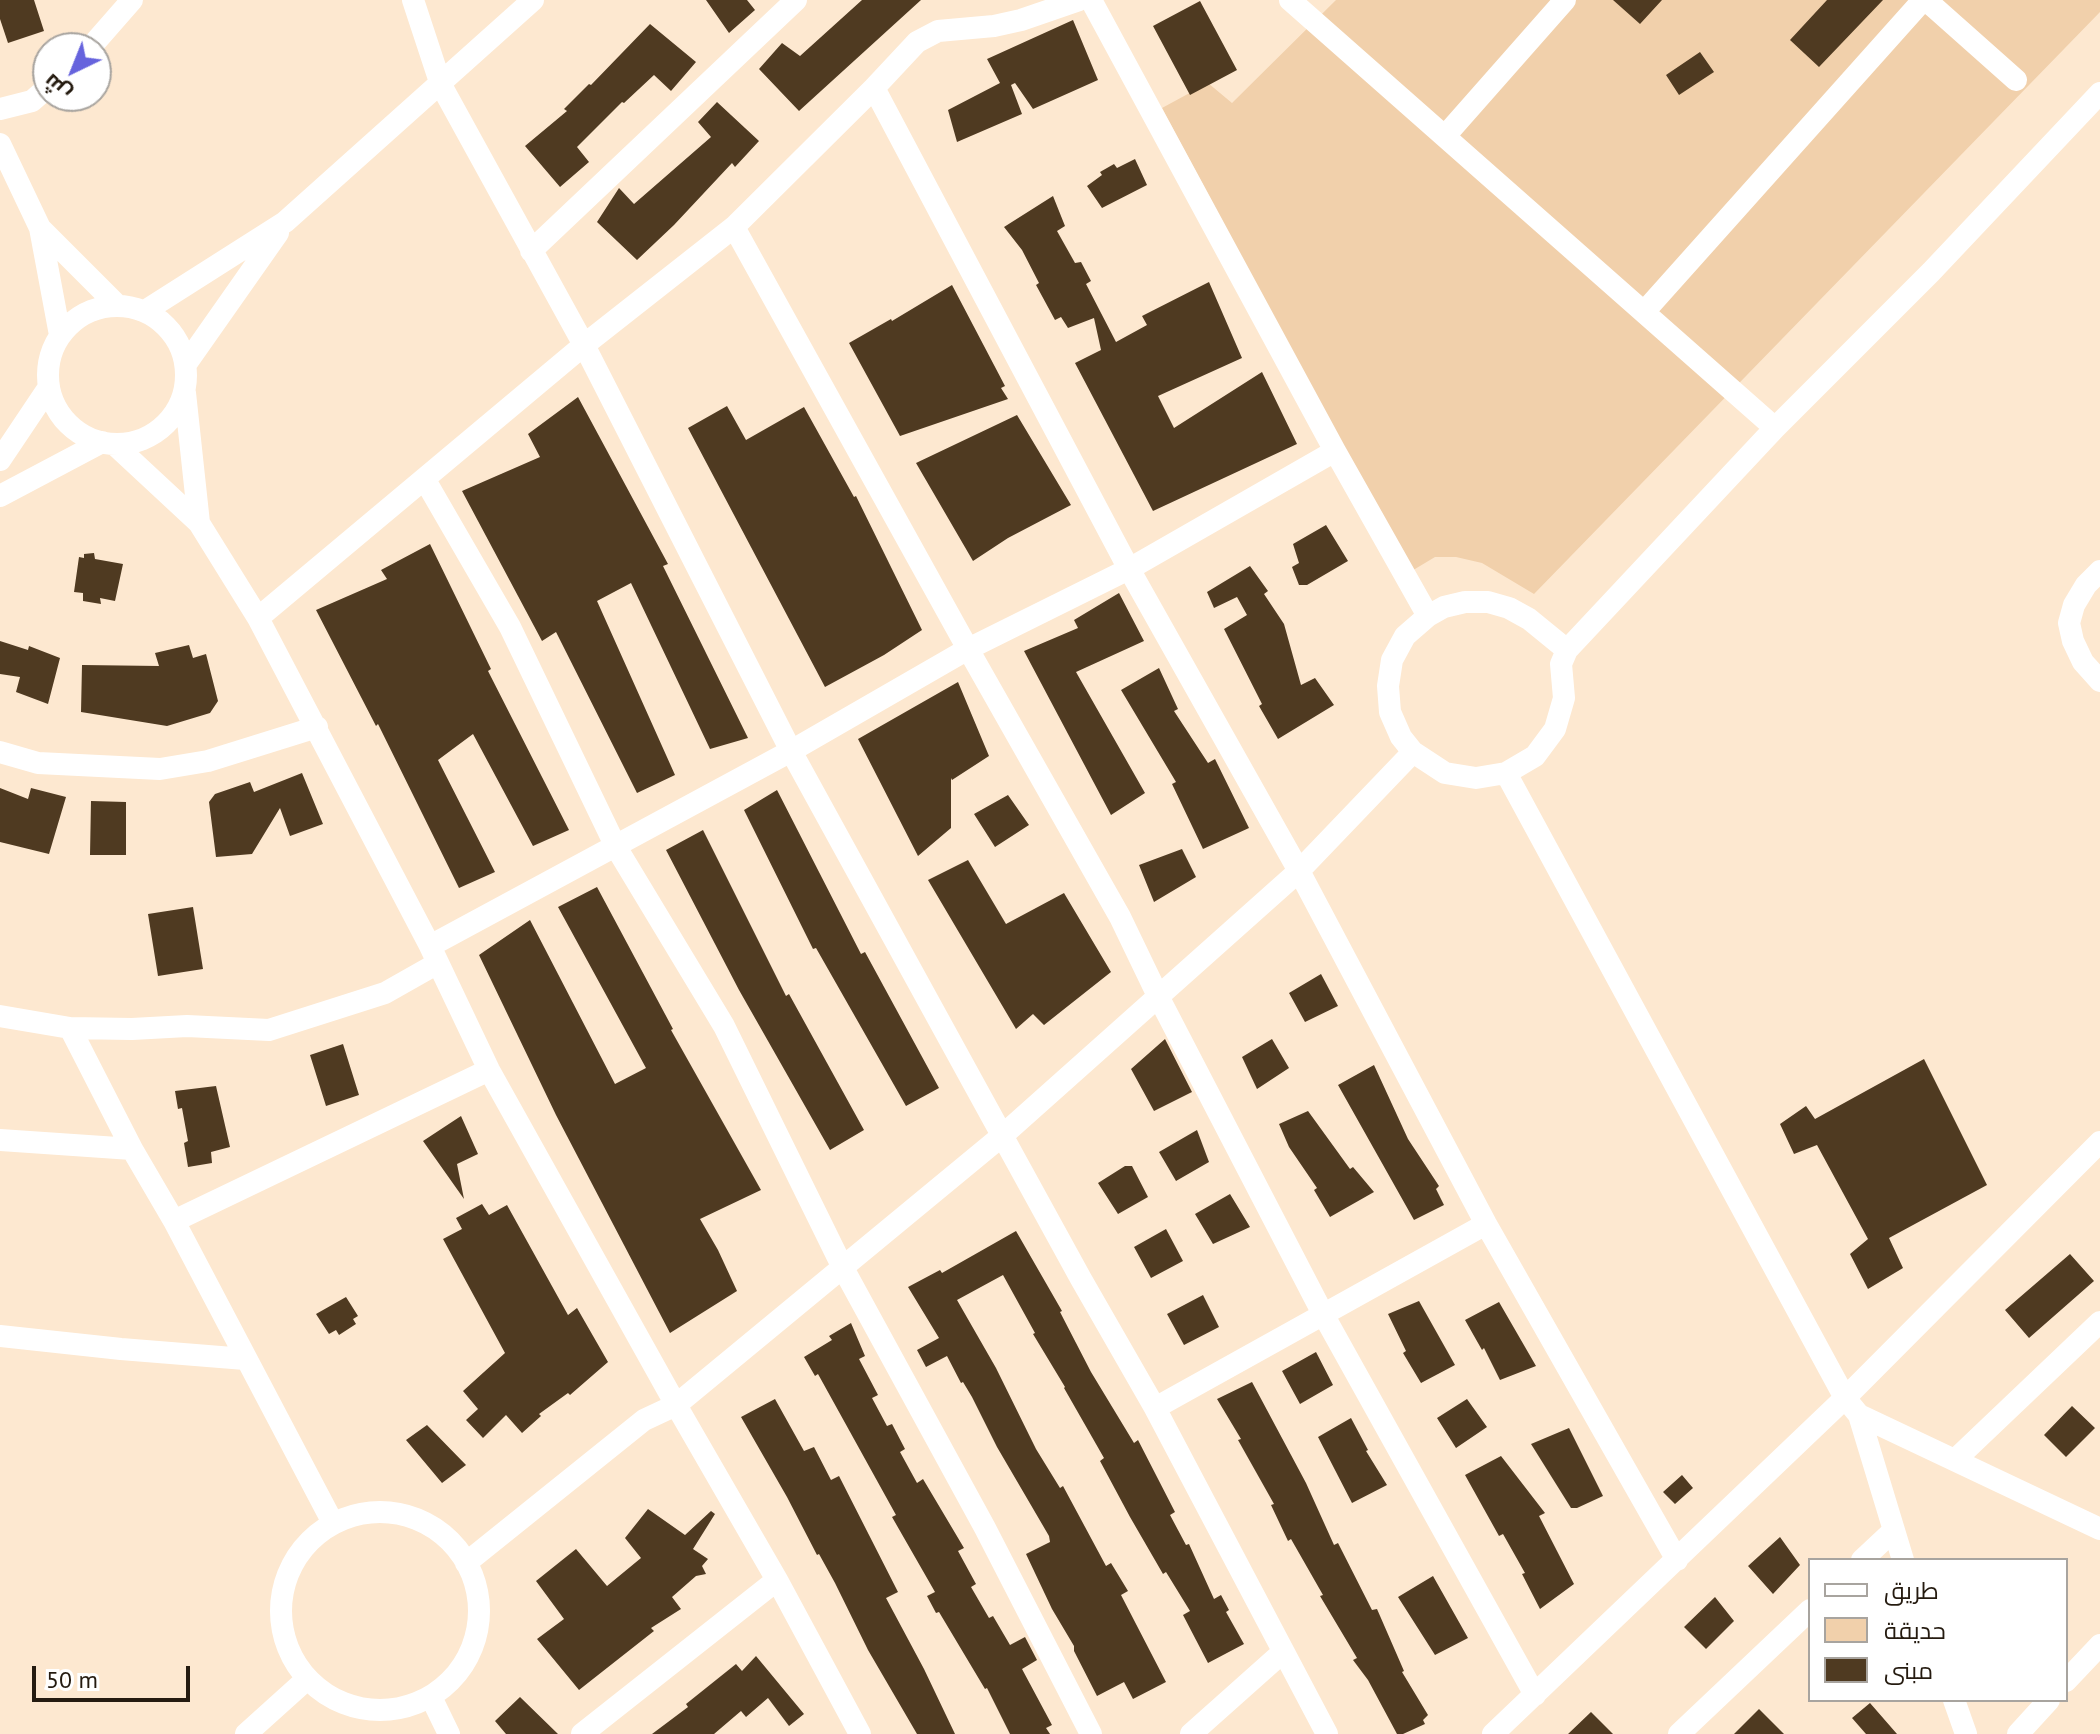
<!DOCTYPE html>
<html>
<head>
<meta charset="utf-8">
<style>
  body { margin:0 }
  #map { position:relative; width:2100px; height:1734px; overflow:hidden; background:#fde8d0; font-family:"PT Sans",Cairo,sans-serif }
  canvas { display:block }
  .legend { position:absolute; left:1808px; top:1558px; width:260px; height:144px; box-sizing:border-box; background:#fff; border:2px solid #a8a49f; margin:0; padding:10px 14px; list-style:none; font-size:24px; color:#251b10 }
  .legend li { display:flex; align-items:center; gap:16px; height:40px }
  .legend b { width:40px; border:2px solid #a8a49f }
  .north { position:absolute; left:32px; top:32px; width:80px; height:80px; box-sizing:border-box; background:#fff; border:2px solid #a8a49f; border-radius:50%; rotate:223deg; font-size:22px; font-weight:700; line-height:32px; text-align:center; color:#251b10 }
  .north::after { content:''; display:block; margin:auto; width:28px; height:36px; background:#6663dd; clip-path:polygon(50% 0,100% 100%,50% 72%,0 100%) }
  .scale { position:absolute; left:32px; top:1666px; width:158px; height:36px; box-sizing:border-box; border:4px solid #251b10; border-top:0; padding-left:10px; font-size:24px; line-height:28px; white-space:nowrap; color:#251b10; -webkit-text-stroke:6px #fff; paint-order:stroke }
</style>
</head>
<body>
<div id="map">
<canvas width="2100" height="1734"></canvas>
<ul class="legend">
<li><b style="height:10px;background:#fff"></b>طريق</li>
<li><b style="height:22px;background:#f1d0ab"></b>حديقة</li>
<li><b style="height:22px;background:#4f3a21"></b>مبنى</li>
</ul>
<div class="north">ش</div>
<div class="scale">50 m</div>
</div>
<script>
const ctx = document.querySelector('canvas').getContext('2d');
ctx.lineJoin = 'round';
function paint(path, color) { ctx.fillStyle = color; ctx.fill(path, 'evenodd'); }
const poly = rows => new Path2D(rows.map(r => 'M' + r).join(''));
function strokePath(path, color, width, dash) { ctx.strokeStyle = color; ctx.lineWidth = width; ctx.lineCap = dash ? 'butt' : 'round'; ctx.setLineDash(dash || []); ctx.stroke(path); }
const green = poly([
  [1336,0,2100,0,2100,12,1534,594,1482,563,1456,557,1435,557,1410,572,1162,108,1208,83,1232,103]
]);
const building = poly([
  [0,0,34,0,44,31,8,43,0,19],
  [706,0,747,0,755,10,729,33],
  [862,0,921,0,799,111,759,69,782,43,800,56],
  [1613,0,1662,0,1640,24],
  [1827,0,1883,0,1819,67,1790,40],
  [1200,1,1237,70,1190,95,1153,26],
  [1073,20,1098,80,1033,109,1015,83,1011,85,1022,114,957,142,948,110,1000,83,987,59],
  [650,24,696,62,671,91,654,75,624,103,622,102,577,147,589,162,560,187,525,146,567,111,564,109,589,84,591,85],
  [1700,52,1714,72,1679,95,1666,75],
  [717,102,759,141,735,167,732,163,674,225,637,260,597,222,619,188,634,204,711,137,698,122],
  [1135,159,1147,185,1102,208,1087,186,1102,175,1100,172,1114,164,1117,168],
  [1053,196,1065,226,1057,231,1075,263,1081,262,1091,281,1086,284,1116,342,1147,325,1142,316,1209,282,1242,358,1158,396,1174,428,1262,372,1297,444,1153,511,1075,363,1101,350,1094,318,1068,328,1061,317,1055,320,1036,285,1039,283,1022,250,1004,227],
  [952,285,1005,386,1001,388,1008,399,900,436,849,343,891,319,892,321],
  [578,397,668,564,663,566,748,738,710,749,631,583,597,601,675,775,637,793,556,632,542,641,462,491,540,457,528,434],
  [727,406,746,440,804,407,854,497,856,496,922,630,884,655,825,687,688,428],
  [1017,415,1071,505,1008,538,973,561,916,463],
  [1326,525,1348,561,1307,585,1299,585,1292,567,1299,563,1293,544],
  [430,544,491,669,488,671,569,830,533,846,473,734,438,760,495,872,459,888,378,724,376,726,316,610,387,579,381,570],
  [94,553,95,559,123,564,115,601,100,598,101,604,83,601,83,593,74,592,79,557,84,558,84,554],
  [1250,566,1268,591,1264,594,1284,624,1301,685,1315,678,1334,705,1278,739,1259,706,1262,704,1224,629,1247,615,1237,597,1214,608,1207,592],
  [1119,593,1144,641,1076,672,1145,793,1111,815,1024,651,1078,628,1074,620],
  [0,641,28,650,29,646,60,658,48,704,16,692,20,677,0,674],
  [189,645,193,658,206,654,218,701,210,713,167,726,81,712,82,665,159,666,155,653],
  [1159,668,1178,709,1174,711,1208,763,1215,759,1249,828,1203,849,1172,784,1176,782,1121,690],
  [958,682,989,756,952,780,951,778,951,828,918,856,858,739],
  [302,773,323,824,290,836,280,808,252,854,216,857,209,802,215,794,250,782,254,792],
  [0,788,28,799,31,788,66,797,49,854,0,842],
  [777,790,861,954,865,952,939,1088,906,1106,816,948,813,949,744,810],
  [1008,795,1029,825,995,847,974,814],
  [91,801,126,802,126,855,90,855],
  [703,830,786,996,789,994,864,1130,830,1150,739,990,666,850],
  [1182,849,1196,877,1154,902,1139,865],
  [968,860,1006,924,1064,893,1111,972,1044,1025,1033,1014,1016,1029,928,880],
  [597,887,673,1029,671,1030,761,1190,700,1219,718,1250,737,1291,670,1333,556,1115,479,955,530,920,615,1084,646,1068,558,907],
  [193,907,203,969,158,976,148,914],
  [1321,974,1338,1006,1305,1022,1289,993],
  [1165,1039,1192,1092,1154,1111,1131,1069],
  [1272,1039,1289,1068,1257,1089,1242,1057],
  [343,1044,359,1095,326,1106,310,1055],
  [1924,1059,1987,1185,1889,1238,1903,1268,1868,1289,1850,1254,1868,1239,1817,1145,1794,1154,1780,1124,1806,1106,1815,1119],
  [1374,1065,1408,1139,1439,1186,1436,1189,1444,1205,1414,1220,1338,1085],
  [216,1086,230,1147,211,1152,212,1163,188,1167,184,1143,188,1141,182,1108,178,1109,175,1091],
  [1308,1111,1350,1169,1353,1167,1374,1192,1330,1217,1314,1190,1317,1188,1289,1147,1279,1124],
  [461,1116,478,1154,457,1164,464,1199,423,1141],
  [1197,1130,1209,1162,1176,1181,1159,1152],
  [1125,1166,1132,1166,1148,1197,1118,1214,1098,1183],
  [1230,1194,1250,1227,1213,1244,1195,1214],
  [482,1204,489,1215,507,1205,568,1315,577,1308,608,1362,570,1395,568,1393,539,1414,541,1416,522,1433,506,1415,483,1438,466,1420,478,1409,463,1391,505,1353,443,1239,462,1229,456,1218],
  [1166,1229,1183,1261,1151,1278,1134,1247],
  [1016,1231,1062,1311,1060,1312,1091,1372,1134,1443,1138,1440,1175,1512,1170,1515,1186,1545,1189,1544,1214,1599,1221,1595,1229,1610,1226,1612,1244,1644,1208,1663,1183,1615,1190,1611,1166,1572,1163,1574,1130,1517,1100,1461,1104,1458,1064,1388,1065,1387,1033,1334,1035,1333,1003,1275,957,1300,996,1368,1036,1449,1060,1488,1063,1486,1106,1566,1111,1563,1128,1591,1121,1595,1166,1682,1133,1699,1124,1682,1097,1696,1074,1651,1074,1646,1052,1609,1026,1554,1050,1542,1049,1536,997,1447,972,1397,963,1382,961,1383,947,1356,926,1367,917,1350,939,1338,908,1287,940,1270,942,1273],
  [2070,1254,2094,1281,2029,1338,2005,1310],
  [1203,1295,1219,1327,1184,1345,1167,1314],
  [346,1297,358,1316,353,1319,356,1324,339,1335,336,1330,329,1334,316,1314],
  [1419,1301,1455,1365,1421,1383,1403,1353,1406,1351,1388,1314],
  [1499,1302,1536,1366,1500,1380,1484,1348,1482,1350,1465,1320],
  [851,1323,865,1356,859,1359,878,1395,872,1398,887,1426,892,1424,905,1449,900,1452,917,1483,923,1479,964,1548,958,1551,976,1584,971,1587,989,1618,993,1616,1010,1645,1025,1637,1037,1660,1022,1669,1052,1725,1046,1728,1050,1734,1010,1734,987,1688,985,1689,939,1612,936,1613,927,1596,935,1592,892,1517,896,1515,818,1374,815,1376,804,1357,832,1340,829,1336],
  [1316,1352,1333,1385,1300,1404,1282,1371],
  [1252,1382,1306,1483,1334,1545,1338,1543,1372,1610,1377,1609,1404,1671,1402,1672,1428,1715,1423,1720,1425,1724,1403,1734,1397,1734,1368,1680,1353,1660,1357,1658,1320,1596,1323,1595,1291,1539,1288,1541,1271,1505,1274,1504,1238,1440,1241,1439,1217,1399],
  [775,1399,804,1451,814,1447,831,1480,839,1476,898,1592,886,1598,924,1669,955,1734,917,1734,868,1650,835,1583,819,1554,817,1555,787,1497,741,1417],
  [1467,1399,1487,1427,1456,1448,1437,1418],
  [2072,1406,2095,1428,2066,1457,2044,1435],
  [1351,1418,1368,1450,1366,1451,1387,1485,1352,1503,1318,1437],
  [427,1425,466,1465,442,1483,406,1440],
  [1569,1428,1603,1496,1577,1508,1571,1508,1531,1444],
  [1501,1456,1545,1513,1539,1516,1574,1584,1540,1609,1522,1574,1525,1573,1503,1534,1499,1536,1465,1475],
  [1682,1475,1693,1488,1675,1504,1663,1492],
  [648,1509,685,1535,711,1511,715,1514,693,1549,708,1559,702,1566,706,1574,696,1576,672,1597,681,1609,651,1628,654,1631,579,1690,537,1639,564,1619,536,1581,576,1549,607,1586,641,1558,625,1538],
  [1780,1537,1800,1565,1773,1594,1748,1566],
  [1433,1576,1468,1638,1435,1655,1398,1597],
  [1715,1597,1734,1621,1706,1649,1684,1627],
  [756,1656,804,1714,789,1726,768,1698,746,1717,741,1711,714,1734,652,1734,688,1707,686,1704,736,1664,742,1671],
  [520,1697,558,1734,506,1734,495,1721],
  [1870,1703,1897,1734,1866,1734,1852,1718],
  [1759,1709,1784,1734,1734,1734],
  [1591,1712,1613,1734,1568,1734]
]);
const minor = poly([
  [413,0,441,85,584,345,791,751,1081,1279,1155,1408,1327,1734],
  [1091,0,1335,451,1428,616],
  [1290,0,1775,428],
  [1926,0,2016,80],
  [90,48,132,0],
  [874,88,1129,569,1299,871,1486,1224,1677,1560],
  [0,109,32,101,48,87],
  [1445,136,1565,0],
  [0,144,40,228,60,335],
  [734,227,968,649,1120,917,1159,998,1323,1314,1535,1695],
  [40,228,118,306],
  [531,251,796,0],
  '48 375a69 69 0 1 1 138 0a69 69 0 1 1-138 0Z',
  [145,311,285,222,533,0],
  [1644,312,1923,0],
  [186,364,278,233],
  [185,393,199,523],
  [114,444,199,523,258,618,430,946,489,1070,676,1405,777,1580,860,1734],
  [0,460,49,387],
  [425,480,510,627,616,847,724,1026,843,1268,985,1528,1091,1734],
  [0,496,102,442],
  [2100,571,2086,585,2074,605,2069,623,2073,641,2083,662,2100,681],
  [1465,602,1488,602,1509,608,1529,619,1567,650,1561,664,1564,698,1555,729,1535,756,1506,773,1476,778,1445,773,1413,752,1401,737,1390,712,1388,686,1392,660,1405,636,1428,616,1444,607,1465,602],
  [258,618,584,345,734,227,874,88,917,42,938,31,994,26,1021,20,1079,0],
  [1567,650,1775,428,1931,272,2100,93],
  [0,752,38,763,160,769,208,761,317,727],
  [1506,773,1845,1398,1859,1415,1903,1560],
  [430,946,791,751,968,649,1129,569,1335,451],
  [0,1016,70,1028,132,1029,187,1026,269,1030,385,993,438,963],
  [70,1028,132,1149,174,1221,333,1523],
  [0,1140,132,1149],
  [174,1221,489,1070],
  [0,1336,121,1349,245,1359],
  [1155,1408,1486,1224],
  [1859,1415,2100,1529],
  [1955,1460,2100,1322],
  '281 1611a99 99 0 1 1 198 0a99 99 0 1 1-198 0Z',
  [1862,1560,1893,1531],
  [466,1563,644,1420,676,1405,1003,1135,1299,871,1413,752],
  [2066,1681,2100,1645],
  [431,1697,449,1734],
  [1954,1700,1966,1734],
  [246,1734,307,1679],
  [582,1734,777,1580],
  [1191,1734,1283,1652],
  [1493,1734,1845,1398,2100,1142],
  [1679,1734,1810,1610],
  [2018,1734,2049,1700]
]);
paint(green, '#f1d0ab');
paint(building, '#4f3a21');
strokePath(minor, '#fff', 22);
</script>
</body>
</html>
